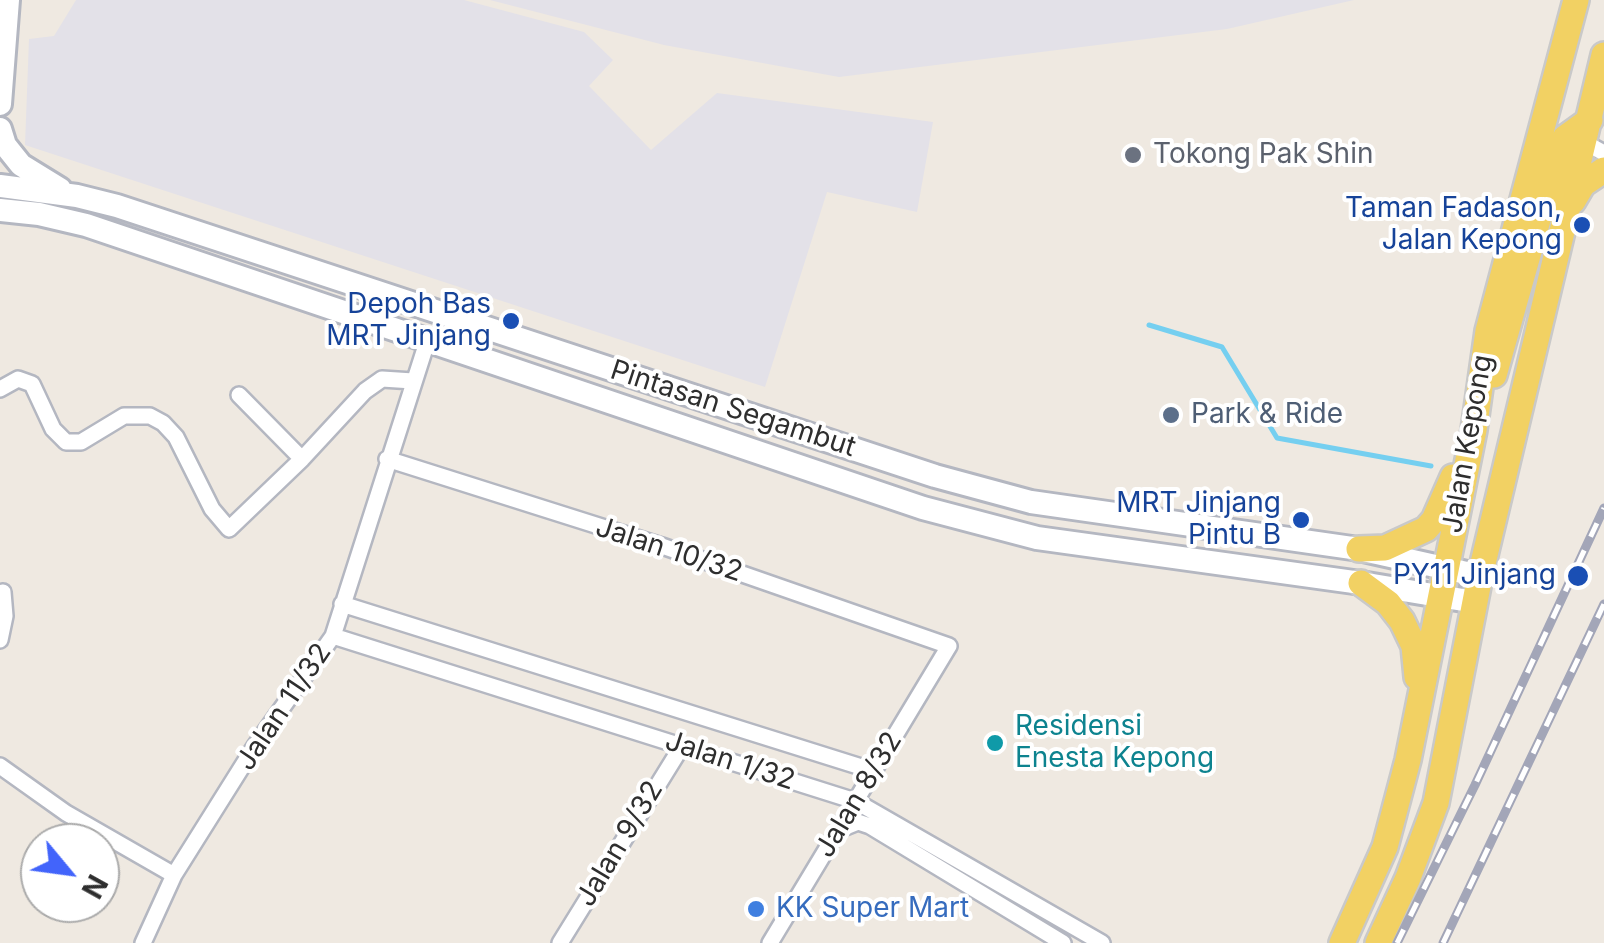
<!DOCTYPE html>
<html>
<head>
<meta charset="utf-8">
<style>
  body { margin:0 }
  #map { position:relative; width:1604px; height:943px; overflow:hidden; background:#efe9e1; font-family:Inter,sans-serif }
  canvas { display:block }
  .north { position:absolute; left:20px; top:823px; width:100px; height:100px; box-sizing:border-box; background:#fff; border:2px solid #ababab; border-radius:50%; rotate:119deg; font-size:28px; font-weight:700; line-height:40px; text-align:center; color:#2e2e2e }
  .north::after { content:''; display:block; margin:auto; width:35px; height:45px; background:#4264fb; clip-path:polygon(50% 0,100% 100%,50% 72%,0 100%) }
</style>
</head>
<body>
<div id="map">
<canvas width="1604" height="943"></canvas>
<div class="north">N</div>
</div>
<script>
const ctx = document.querySelector('canvas').getContext('2d');
ctx.lineJoin = 'round';
function paint(path, color) { ctx.fillStyle = color; ctx.fill(path, 'evenodd'); }
const poly = rows => new Path2D(rows.map(r => 'M' + r).join(''));
function strokePath(path, color, width, dash) { ctx.strokeStyle = color; ctx.lineWidth = width; ctx.lineCap = dash ? 'butt' : 'round'; ctx.setLineDash(dash || []); ctx.stroke(path); }
function label(font, color, halo, rows, align = 'center') {
  ctx.font = font + ' Inter,sans-serif'; ctx.lineWidth = 8; ctx.setLineDash([]); ctx.textBaseline = 'middle'; ctx.strokeStyle = halo; ctx.fillStyle = color; for (const [text, x, y, turn = 0] of rows) {
    ctx.save(); ctx.translate(x, y); ctx.rotate((+turn || 0) * Math.PI / 180); ctx.textAlign = isNaN(turn) ? turn : align; if (halo) ctx.strokeText(text, 0, 0); ctx.fillText(text, 0, 0); ctx.restore();
  }
}
const industrial = poly([
  [76,0,464,0,584,32,613,60,589,86,651,150,717,93,933,122,917,212,827,192,765,387,25,145,29,39,54,36],
  [490,0,1354,0,1227,29,839,77,664,45]
]);
const stream = poly([
  [1149,325,1222,347,1277,438,1431,466]
]);
const minor = poly([
  [1584,142,1604,153],
  [0,389,18,379,32,384,53,429,66,442,81,442,124,416,150,416,163,423,176,437,212,509,229,529,302,459,365,391,382,379,413,381],
  [239,395,302,459],
  [387,459,662,546,949,646,770,943],
  [342,604,874,771],
  [333,636,855,801,1102,943],
  [0,640,5,616,3,592],
  [0,766,66,813,174,875],
  [838,830,858,822,870,826,1063,943],
  [143,943,174,875,255,746,333,636,427,342],
  [560,943,682,746]
]);
const secondary = poly([
  [0,104,8,0],
  [0,129,5,145,21,165,60,189],
  [0,186,77,196,117,206,935,476,1031,502,1359,549,1480,576],
  [0,210,39,214,86,225,923,508,1037,538,1361,583,1475,602]
]);
const primary = poly([
  [1573,201,1583,184,1604,170],
  [1494,375,1556,156,1565,138,1590,120],
  [1359,549,1385,548,1426,529,1434,520,1453,477],
  [1361,583,1388,603,1402,621,1414,646,1417,677],
  [1342,943,1385,847,1408,760,1474,430,1488,331,1576,0],
  [1378,943,1408,878,1436,803,1480,576,1604,55]
]);
const rail = poly([
  [1397,943,1475,785,1604,508],
  [1443,943,1604,604]
]);
const markers = [
  [1133,155,10,"#6b7280"],
  [1582,225,10,"#1a4fb4"],
  [511,321,10,"#1a4fb4"],
  [1171,415,10,"#5c6f8a"],
  [1301,520,10,"#1a4fb4"],
  [1578,576,12,"#1a4fb4"],
  [995,743,10,"#0f9aa8"],
  [756,909,10,"#3f7fe0"]
];
const worshipNames = [
  ["Tokong Pak Shin",1153,155]
];
const transitNames = [
  ["Taman Fadason,",1562,209],
  ["Jalan Kepong",1562,241],
  ["Depoh Bas",491,305],
  ["MRT Jinjang",491,337],
  ["MRT Jinjang",1281,504],
  ["Pintu B",1281,536],
  ["PY11 Jinjang",1556,576]
];
const streetNames = [
  ["Pintasan Segambut",733,409,18],
  ["Jalan Kepong",1468,444,-80],
  ["Jalan 10/32",669,550,18],
  ["Jalan 11/32",284,707,-56],
  ["Jalan 1/32",730,761,18],
  ["Jalan 8/32",859,795,-59],
  ["Jalan 9/32",620,844,-59]
];
const serviceNames = [
  ["Park & Ride",1191,415]
];
const cultureNames = [
  ["Residensi",1015,727],
  ["Enesta Kepong",1015,759]
];
const shopNames = [
  ["KK Super Mart",776,909]
];
paint(industrial, '#e3e1e8');
strokePath(stream, '#75cff0', 5);
strokePath(minor, '#b4b7c1', 20);
strokePath(secondary, '#b4b7c1', 28);
strokePath(primary, '#c9c9c9', 30);
strokePath(minor, '#fff', 15);
strokePath(secondary, '#fff', 22);
strokePath(primary, '#f2d163', 25);
strokePath(rail, '#a3a6b8', 9);
strokePath(rail, '#fff', 5, [15]);
for (const [x, y, r, color] of markers) { const dot = new Path2D(); dot.arc(x, y, r, 0, 2 * Math.PI); ctx.fillStyle = color; ctx.fill(dot); strokePath(dot, '#fff', 4); }
label('28px', '#5b616d', '#fff', worshipNames, 'left');
label('28px', '#164399', '#fff', transitNames, 'right');
label('28px', '#2e2e2e', '#fff', streetNames);
label('28px', '#4e5e75', '#fff', serviceNames, 'left');
label('28px', '#0d838f', '#fff', cultureNames, 'left');
label('28px', '#366cbe', '#fff', shopNames, 'left');
</script>
</body>
</html>
